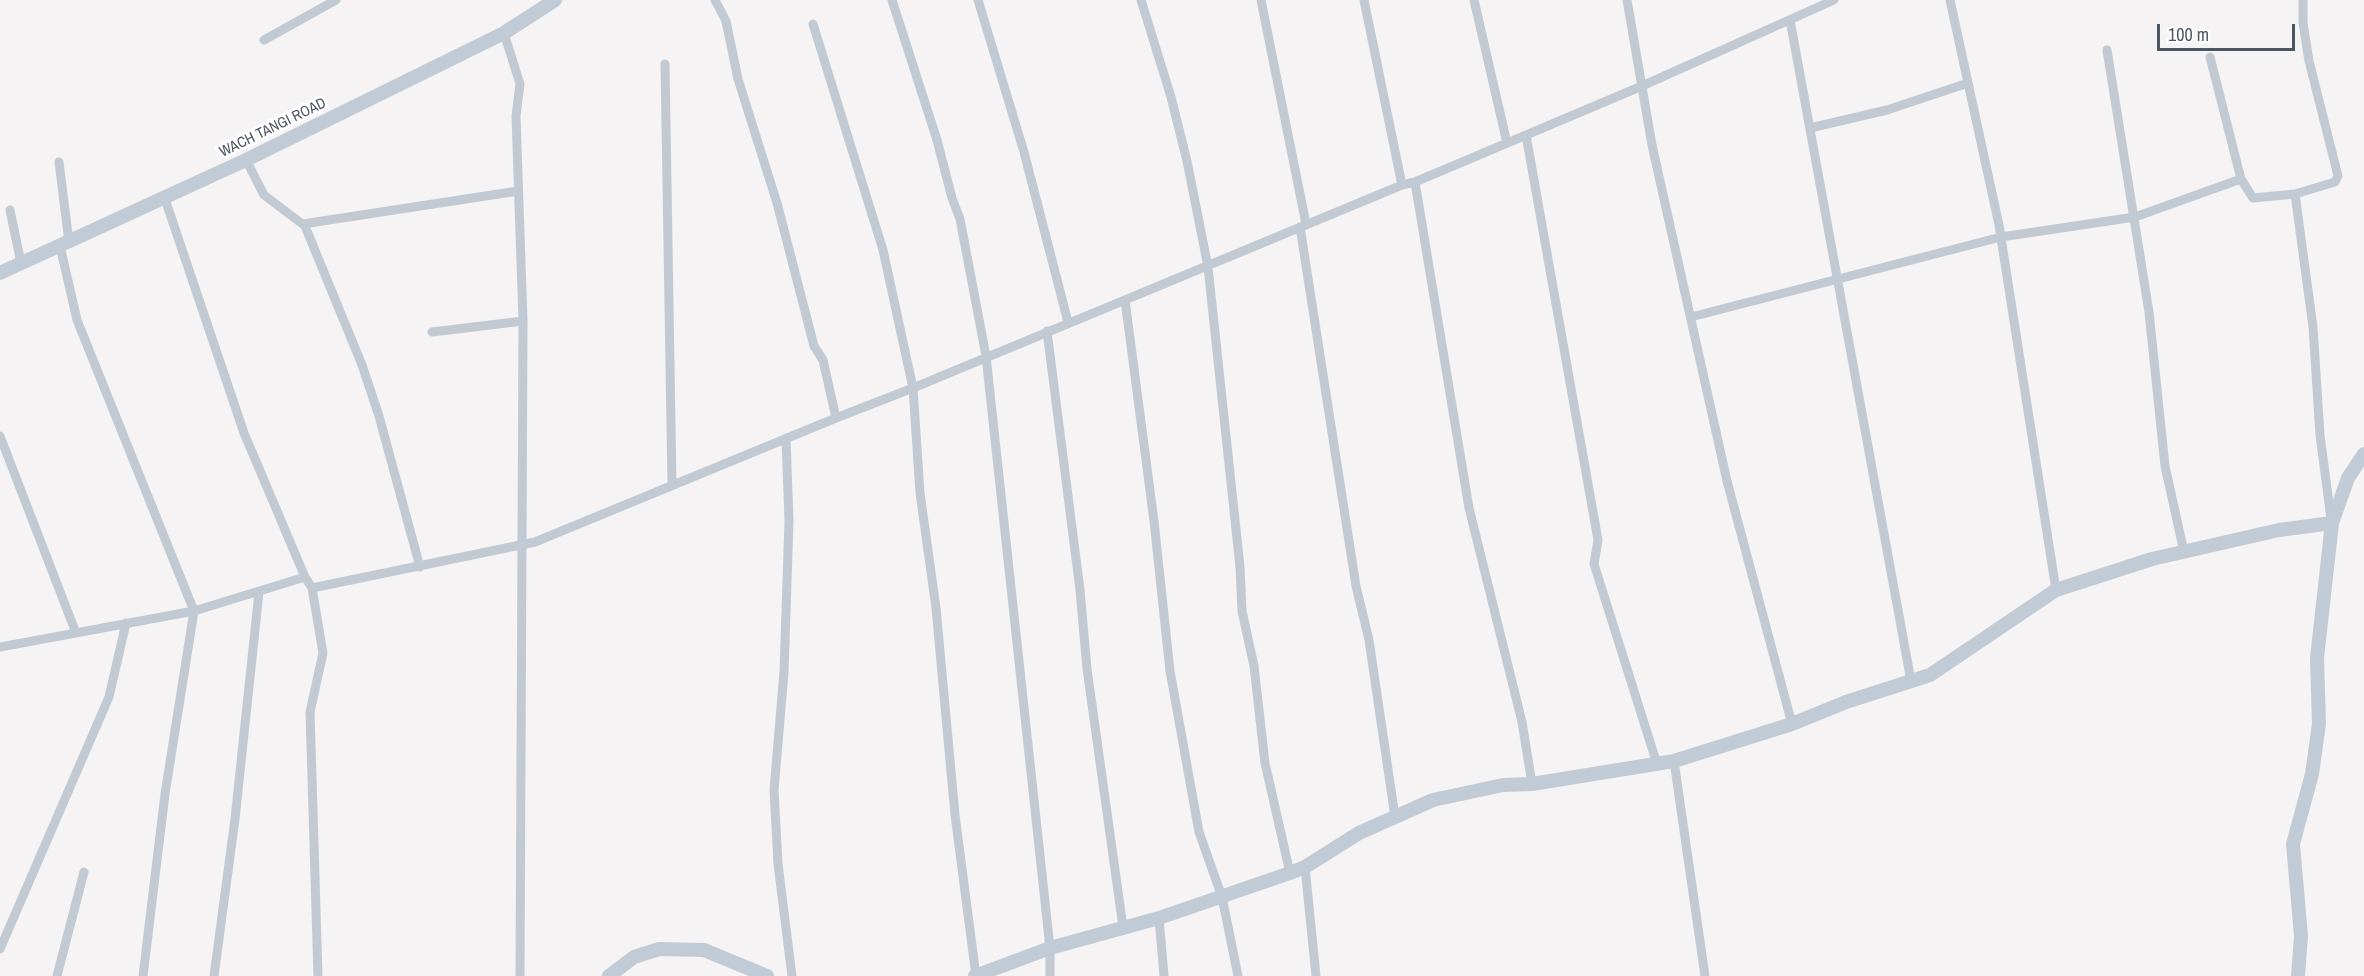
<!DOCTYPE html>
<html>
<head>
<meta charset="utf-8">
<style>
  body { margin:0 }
  #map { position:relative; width:2364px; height:976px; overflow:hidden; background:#f5f3f3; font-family:"Archivo Narrow",sans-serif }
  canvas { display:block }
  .scale { position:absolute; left:2157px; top:24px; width:138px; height:27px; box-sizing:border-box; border:3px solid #4a5661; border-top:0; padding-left:8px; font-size:18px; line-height:21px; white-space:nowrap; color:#4a5661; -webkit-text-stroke:4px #fff; paint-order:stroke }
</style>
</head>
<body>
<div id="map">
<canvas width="2364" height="976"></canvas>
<div class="scale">100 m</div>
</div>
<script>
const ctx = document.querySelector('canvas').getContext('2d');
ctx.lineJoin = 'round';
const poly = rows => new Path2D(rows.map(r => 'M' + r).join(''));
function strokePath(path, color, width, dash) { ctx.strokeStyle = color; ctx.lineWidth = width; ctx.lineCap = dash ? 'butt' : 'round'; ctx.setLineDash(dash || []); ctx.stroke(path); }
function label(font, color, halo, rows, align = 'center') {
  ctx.font = font + ' "Archivo Narrow",sans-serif'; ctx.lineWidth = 6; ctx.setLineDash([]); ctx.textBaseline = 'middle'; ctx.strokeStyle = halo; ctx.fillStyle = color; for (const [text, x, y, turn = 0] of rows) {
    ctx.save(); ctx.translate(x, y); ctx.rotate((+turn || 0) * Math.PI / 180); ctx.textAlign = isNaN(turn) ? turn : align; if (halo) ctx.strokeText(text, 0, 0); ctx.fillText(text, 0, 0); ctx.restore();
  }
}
const street = poly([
  [715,0,726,21,738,79,777,203,814,346,823,360,836,418],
  [892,0,937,140,952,198,960,219,986,356,1050,948,1050,976],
  [978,0,1024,152,1068,322],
  [1141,0,1171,97,1187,161,1208,267,1240,567,1242,611,1254,666,1265,763,1290,873],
  [1261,0,1306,224],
  [1364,0,1402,185],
  [1474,0,1507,143],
  [1627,0,1652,145,1727,481,1792,724],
  [1950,0,1999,225,2056,590],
  [1790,20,1911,681],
  [813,24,883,250,913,388,920,493,936,608,955,815,976,976],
  [504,33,520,84,516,116,523,321,520,976],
  [264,40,336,0],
  [2107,50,2149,312,2165,466,2184,552],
  [2210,57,2241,179,2253,198,2295,194,2335,182,2338,176,2309,61,2303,23,2303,0],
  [665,64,672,485],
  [1810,128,1887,110,1968,83],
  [1526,135,1598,540,1594,564,1657,764],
  [246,160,264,195,305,226,362,365,379,416,420,567],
  [59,162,69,242],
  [1415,182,1469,508,1522,722,1532,784],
  [2295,194,2313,327,2320,435,2331,519],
  [165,199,244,433,305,577],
  [10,210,21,263],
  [303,224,518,191],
  [1300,227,1356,586,1369,640,1395,817],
  [60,246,77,320,194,611,165,794,143,976],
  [1125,300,1154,521,1170,671,1199,832,1222,897,1238,976],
  [1691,317,2001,237,2135,217,2241,179],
  [1047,331,1080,590,1087,669,1123,927],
  [432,332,523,321],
  [0,436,76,633],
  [786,438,789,521,784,672,774,790,778,864,792,976],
  [312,588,323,653,310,712,318,976],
  [0,647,194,611,305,577,312,588,535,542,836,418,913,388,1402,185,1415,182,1642,86,1834,0],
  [1674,761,1705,976],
  [1305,867,1316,976],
  [1159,918,1164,976],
  [0,949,109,697,126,623],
  [57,976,84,872],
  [214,976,235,819,259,592]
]);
const secondary = poly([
  [0,273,246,160,504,33,555,0],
  [609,976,634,957,659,949,704,950,767,976],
  [975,976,1050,948,1159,918,1290,873,1305,867,1359,833,1433,800,1503,785,1532,784,1674,761,1792,724,1846,702,1930,675,2056,590,2152,559,2279,530,2332,523],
  [2298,976,2301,936,2293,844,2312,774,2319,724,2317,658,2332,523,2348,478,2364,454]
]);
const streetNames = [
  ["WACH TANGI ROAD",273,128,-26]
];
strokePath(street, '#c1cad2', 9);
strokePath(secondary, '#c1cbd6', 14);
label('15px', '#4a5661', '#fff', streetNames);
</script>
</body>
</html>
